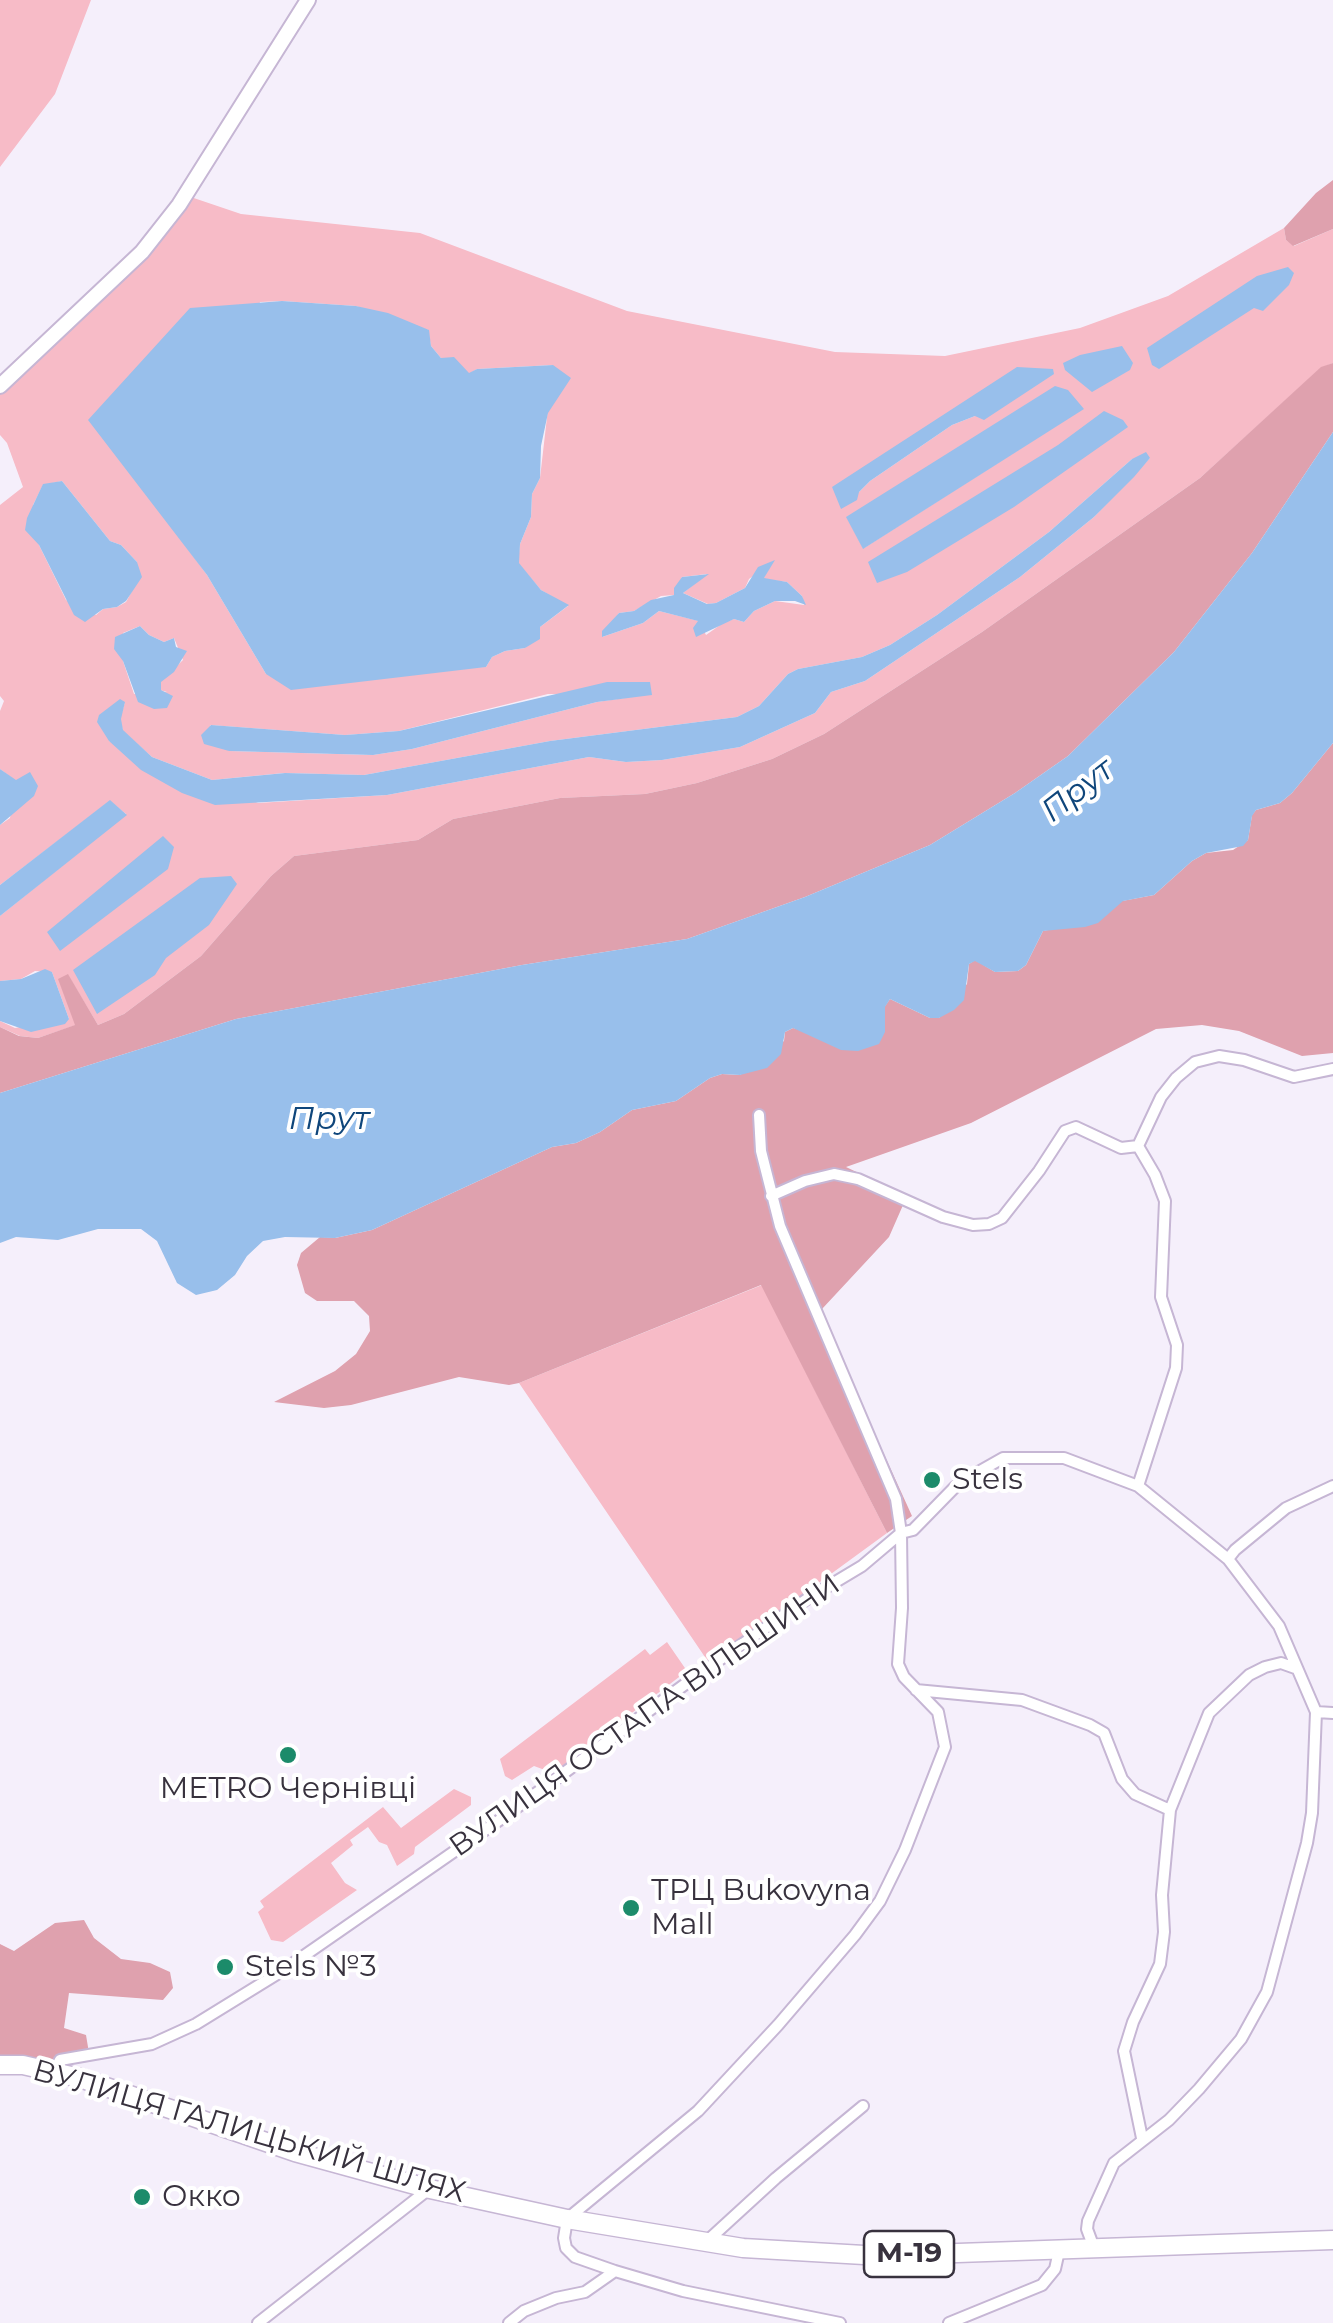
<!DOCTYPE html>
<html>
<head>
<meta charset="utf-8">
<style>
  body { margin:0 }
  canvas { display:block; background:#f5effb }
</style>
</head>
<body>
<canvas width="1333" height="2323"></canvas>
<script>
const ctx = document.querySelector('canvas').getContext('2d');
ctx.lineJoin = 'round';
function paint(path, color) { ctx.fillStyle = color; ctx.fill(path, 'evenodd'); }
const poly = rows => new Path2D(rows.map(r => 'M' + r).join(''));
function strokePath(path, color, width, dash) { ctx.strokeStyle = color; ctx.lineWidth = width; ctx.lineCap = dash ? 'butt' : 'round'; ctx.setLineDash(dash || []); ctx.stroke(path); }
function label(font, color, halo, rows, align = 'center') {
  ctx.font = font + ' Montserrat,sans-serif'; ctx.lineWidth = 8; ctx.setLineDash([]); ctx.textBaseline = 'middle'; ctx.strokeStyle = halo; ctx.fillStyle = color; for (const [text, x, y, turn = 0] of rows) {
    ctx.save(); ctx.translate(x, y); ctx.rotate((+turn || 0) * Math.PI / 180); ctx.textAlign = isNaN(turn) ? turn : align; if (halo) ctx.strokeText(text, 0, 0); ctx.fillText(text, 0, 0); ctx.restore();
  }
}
const green = poly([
  [0,0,91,0,55,94,0,167],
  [179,193,241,214,420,233,627,311,835,352,945,356,1080,328,1168,296,1284,228,1286,240,1294,246,1333,229,1333,363,1321,368,1200,478,982,632,824,734,772,759,697,783,645,794,560,798,453,819,418,840,294,856,271,876,201,956,124,1014,98,1025,68,975,59,980,76,1025,38,1038,20,1036,0,1027,0,1021,15,1028,69,1019,52,972,35,971,21,979,0,981,0,916,126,814,110,801,0,885,0,825,10,818,16,781,0,769,0,711,4,701,0,696,0,505,23,487,7,443,0,435,0,378,78,307,147,237],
  [282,301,356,306,428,330,431,346,441,358,469,374,477,369,553,365,540,478,532,494,531,517,520,544,518,563,541,590,568,606,540,627,525,648,505,651,492,657,486,667,266,674,207,575,174,530,260,302],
  [1053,369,975,416,952,425,870,481,859,492,832,488],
  [1084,408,864,548,863,548,847,517],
  [1150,458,1094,517,1020,577,865,681,831,692,815,713,740,747,662,760,626,762,589,757,387,795,258,803,109,741,125,702,120,719,123,731,152,757,212,780,284,773,364,775,550,741,737,717,759,706,788,674,798,669,862,657,890,645,937,615,1049,532,1132,459],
  [62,481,110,541,121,545,137,562,132,591,126,602,117,607,103,609,96,615,66,600,39,545,33,505,43,485],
  [773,561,763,579,787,582,802,596,804,605,775,601,754,611,744,622,734,619,723,623,706,635,699,621,659,611,643,623,602,637,619,613,634,611,661,596,674,595,682,577,707,574,683,593,708,604,716,603,745,588,749,579],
  [140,626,149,635,164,642,174,638,183,660,160,682,160,690,167,692,134,694,123,661,123,633],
  [548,694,652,694,597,702,412,749,373,755,229,751,210,725,345,735,399,731],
  [762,1285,887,1533,709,1663,519,1383],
  [667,1642,687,1671,553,1773,534,1766,512,1780,505,1776,500,1759,645,1649,650,1655],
  [454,1789,471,1797,471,1805,415,1847,414,1854,397,1866,387,1845,379,1842,368,1827,350,1840,353,1845,331,1863,345,1883,357,1890,283,1942,271,1940,258,1912,264,1907,260,1901,383,1807,401,1828]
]);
const forest = poly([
  [1333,180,1333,229,1293,246,1286,240,1284,228,1316,193],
  [1333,363,1333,432,1252,553,1174,652,1068,756,1015,793,930,845,805,897,687,939,522,965,236,1019,0,1093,0,1027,19,1036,38,1038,75,1025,58,979,68,974,98,1025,124,1014,201,956,271,876,294,856,418,840,453,819,560,798,645,794,697,783,772,759,824,734,982,632,1200,478,1321,367],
  [1333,743,1333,1053,1302,1056,1239,1031,1202,1025,1156,1029,971,1123,846,1167,907,1196,889,1237,822,1309,840,1357,912,1516,887,1533,761,1285,519,1383,509,1385,459,1377,351,1405,324,1408,274,1402,335,1371,356,1354,370,1331,369,1316,354,1301,317,1301,305,1293,297,1265,301,1253,320,1237,335,1238,372,1230,552,1147,576,1143,600,1132,632,1110,676,1101,710,1078,722,1074,740,1075,784,1041,785,1032,793,1028,805,1031,885,1032,885,1006,890,999,930,1018,939,1018,967,984,969,964,975,960,995,972,1018,971,1026,965,1043,931,1064,927,1122,901,1154,895,1192,861,1206,853,1233,850,1248,840,1252,815,1256,810,1280,803,1292,793],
  [84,1920,94,1938,121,1959,150,1963,170,1972,173,1988,163,2000,69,1993,64,2028,86,2035,89,2053,23,2064,0,2063,0,1944,14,1951,55,1923]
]);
const water = poly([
  [1288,267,1294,273,1289,285,1263,311,1254,308,1159,369,1152,365,1147,348,1257,276],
  [282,301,356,306,388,313,429,330,431,346,441,358,454,357,469,373,477,369,553,365,571,378,548,413,541,446,540,478,532,494,531,517,520,544,519,563,541,590,569,605,540,627,540,639,525,648,505,651,492,657,486,667,291,690,266,674,207,575,88,420,190,308],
  [1122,346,1133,363,1130,370,1092,392,1065,370,1063,363,1080,355],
  [1017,367,1053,369,1054,374,984,420,975,416,952,425,870,481,859,492,857,500,841,509,832,487],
  [1055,386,1068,390,1084,409,863,549,846,517],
  [1104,411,1123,420,1128,427,1014,507,907,572,877,583,868,562,1058,445],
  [1333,432,1333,743,1292,793,1280,803,1256,810,1252,816,1248,840,1243,846,1206,853,1192,861,1154,895,1123,901,1098,923,1085,927,1043,931,1026,965,1018,971,995,972,975,961,969,964,964,1000,954,1010,939,1018,930,1018,890,999,885,1007,885,1032,879,1044,858,1051,841,1050,793,1028,785,1032,781,1054,767,1068,740,1075,722,1074,710,1078,676,1101,632,1110,600,1132,576,1143,552,1147,372,1230,335,1238,285,1237,263,1241,247,1256,235,1275,217,1290,196,1295,177,1283,157,1241,141,1229,98,1229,58,1240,16,1237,0,1243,0,1093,236,1019,522,965,687,939,805,897,930,845,1015,793,1068,756,1174,652,1252,553],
  [1146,452,1150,458,1134,477,1094,517,1020,577,865,681,831,692,815,713,740,747,662,760,626,762,589,757,387,795,215,805,182,793,141,770,109,741,97,722,99,715,120,699,125,702,121,719,123,730,152,757,212,780,285,773,364,775,550,741,737,717,759,706,788,674,798,669,862,657,890,645,937,615,1049,532,1132,459],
  [62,481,110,541,121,545,137,562,142,577,126,601,117,607,103,609,85,622,74,615,39,545,25,530,27,518,43,484],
  [775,560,764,578,787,582,802,596,806,605,795,601,775,601,754,611,744,622,734,619,696,637,693,628,698,621,659,611,643,623,602,637,602,631,619,613,634,611,651,600,674,595,674,588,682,577,709,574,683,593,707,604,716,603,745,588,758,567],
  [140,626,149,635,164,642,174,638,176,647,187,651,174,672,161,682,161,690,173,696,167,708,154,709,138,702,123,661,114,649,115,637],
  [607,682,650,682,652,695,597,702,412,749,373,755,229,751,204,744,201,735,211,725,345,735,399,731],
  [0,769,16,780,30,772,38,786,34,796,0,825],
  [110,800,127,815,0,916,0,885],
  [163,836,174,847,168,869,60,951,47,932],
  [231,876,237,884,209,925,166,958,155,975,97,1014,73,970,200,878],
  [45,969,52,972,69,1019,65,1024,31,1032,0,1021,0,981,21,979]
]);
const minor = poly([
  [759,1115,761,1151,780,1226,896,1499,901,1533,902,1608,898,1664,904,1677,938,1712,945,1747,905,1850,880,1901,855,1935,778,2025,698,2111,567,2219,564,2238,566,2248,575,2257,615,2271,683,2291,840,2323],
  [771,1196,805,1181,834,1174,858,1179,943,1217,973,1225,989,1224,1002,1218,1039,1171,1065,1131,1076,1127,1121,1148,1138,1146],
  [1138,1486,1176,1368,1177,1345,1161,1297,1165,1201,1155,1175,1138,1146,1161,1097,1176,1078,1195,1062,1219,1056,1244,1060,1294,1077,1333,1069],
  [1228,1559,1235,1550,1286,1508,1333,1486],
  [916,1690,1022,1700,1090,1725,1104,1733,1122,1779,1135,1794,1170,1810],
  [1316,1712,1333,1713],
  [54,2072,60,2060,152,2044,196,2024,282,1971,501,1819,695,1677,807,1599,862,1566,901,1533,913,1530,955,1487,980,1471,1003,1458,1064,1458,1138,1486,1228,1559,1279,1626,1316,1712,1312,1813,1307,1843,1267,1992,1241,2039,1199,2089,1169,2120,1114,2163,1088,2221,1087,2229,1094,2248],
  [1142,2138,1124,2051,1133,2022,1160,1964,1164,1932,1162,1895,1170,1810,1209,1713,1249,1675,1265,1667,1281,1663,1295,1668],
  [705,2243,776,2178,863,2106],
  [258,2323,429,2189],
  [509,2323,524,2311,556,2298,585,2292,615,2271],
  [949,2323,1042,2285,1055,2269,1059,2251]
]);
const secondary = poly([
  [0,386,142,252,179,205,308,0]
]);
const trunk = poly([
  [0,2065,23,2065,80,2078,295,2152,430,2189,567,2219,743,2248,864,2255,929,2254,1333,2240]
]);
const markers = [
  [932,1480,10,"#1c8b6a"],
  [288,1755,10,"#1c8b6a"],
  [631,1908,10,"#1c8b6a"],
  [225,1967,10,"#1c8b6a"],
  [142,2197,10,"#1c8b6a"]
];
const shields = [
  [909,2254,90]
];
const shieldNames = [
  ["М-19",909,2254]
];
const poiNames = [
  ["Stels",952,1480],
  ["METRO Чернівці",288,1789,"center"],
  ["ТРЦ Bukovyna",651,1891],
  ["Mall",651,1925],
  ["Stels №3",245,1967],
  ["Окко",162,2197]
];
const streetNames = [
  ["ВУЛИЦЯ ОСТАПА ВІЛЬШИНИ",645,1716,-35],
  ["ВУЛИЦЯ ГАЛИЦЬКИЙ ШЛЯХ",249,2132,16]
];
const waterNames = [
  ["Прут",1078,791,-38],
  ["Прут",329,1120]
];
paint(green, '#f7bbc7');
paint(forest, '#dfa1ae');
paint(water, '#98bfeb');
strokePath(minor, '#c6b6d4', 14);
strokePath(secondary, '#c6b6d4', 18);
strokePath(trunk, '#c6b6d4', 21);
strokePath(minor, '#fff', 10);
strokePath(secondary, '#fff', 14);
strokePath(trunk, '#fff', 18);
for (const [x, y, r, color] of markers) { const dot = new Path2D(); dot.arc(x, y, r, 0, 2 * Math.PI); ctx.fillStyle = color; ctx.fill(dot); strokePath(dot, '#fff', 4); }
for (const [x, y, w] of shields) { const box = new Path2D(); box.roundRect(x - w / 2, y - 23, w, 46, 8); ctx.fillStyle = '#fff'; ctx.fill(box); strokePath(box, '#38323e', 2.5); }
label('bold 28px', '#38323e', null, shieldNames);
label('30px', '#38323e', '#fff', poiNames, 'left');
label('30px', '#38323e', '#fff', streetNames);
label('italic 32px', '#0f467b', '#fff', waterNames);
</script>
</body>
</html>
